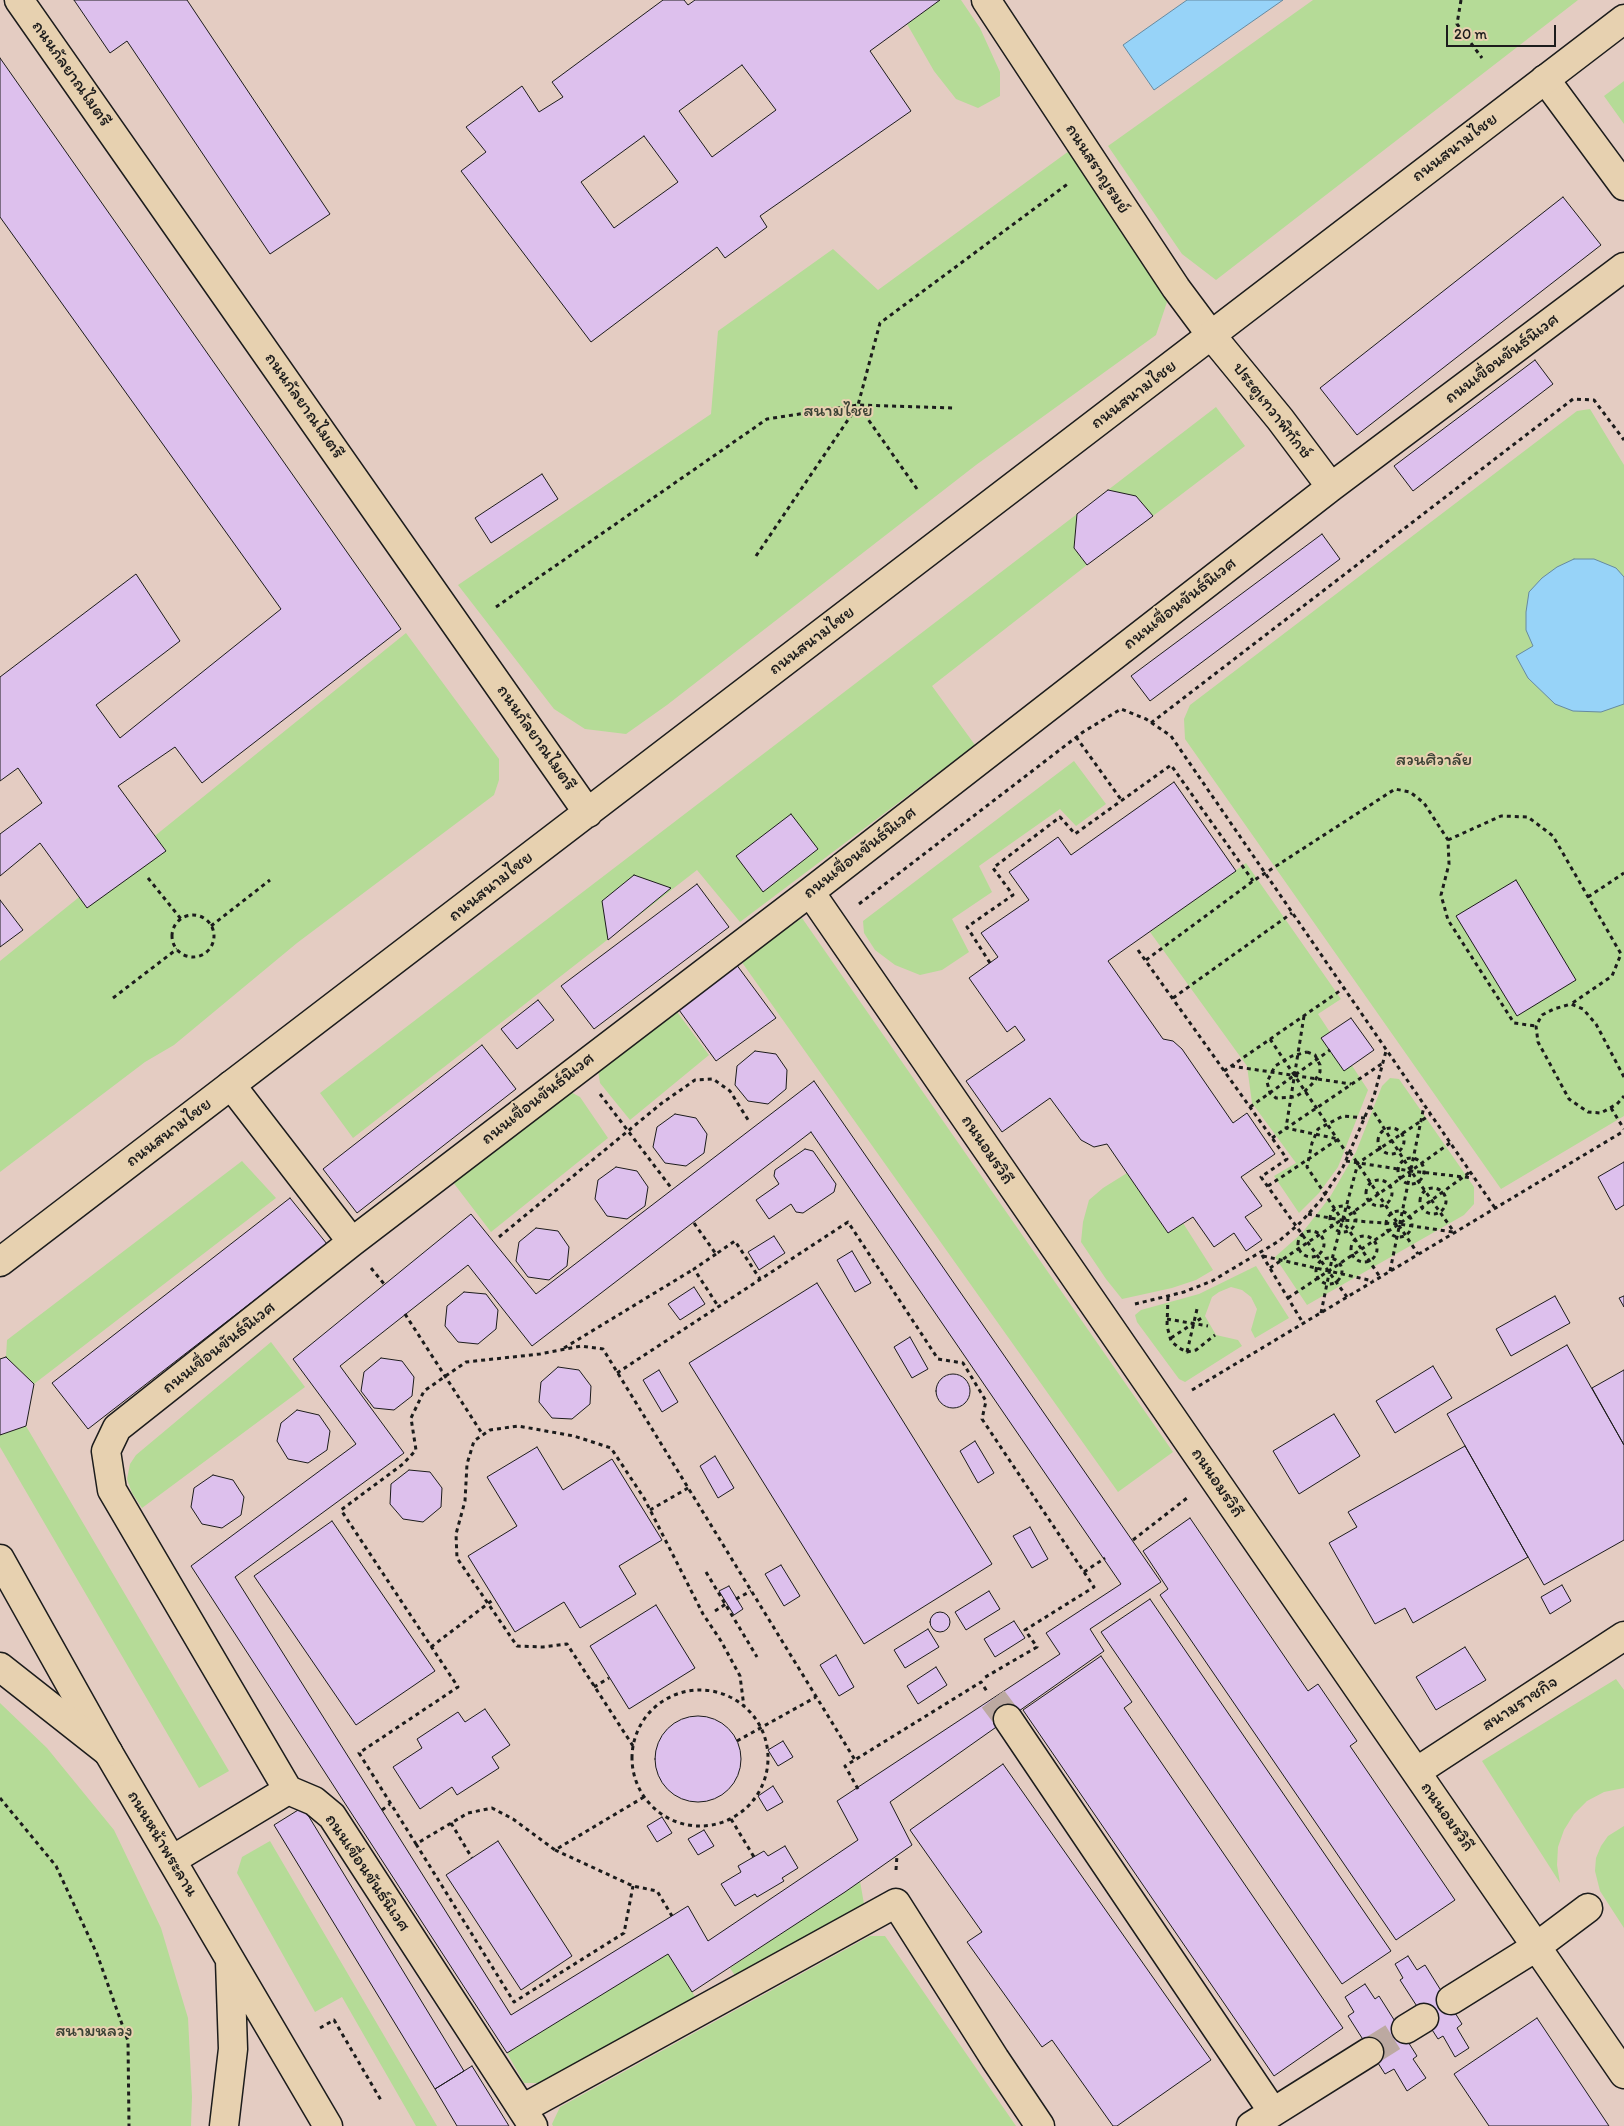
<!DOCTYPE html>
<html>
<head>
<meta charset="utf-8">
<style>
  body { margin:0 }
  #map { position:relative; width:1624px; height:2126px; overflow:hidden; background:#e4ccc2; font-family:Itim,sans-serif }
  canvas { display:block }
  .scale { position:absolute; left:1446px; top:25px; width:110px; height:22px; box-sizing:border-box; border:2px solid #1c1c1c; border-top:0; padding-left:6px; font-size:15px; line-height:18px; white-space:nowrap; color:#1c1c1c; -webkit-text-stroke:4px #e7d1b0; paint-order:stroke }
</style>
</head>
<body>
<div id="map">
<canvas width="1624" height="2126"></canvas>
<div class="scale">20 m</div>
</div>
<script>
const ctx = document.querySelector('canvas').getContext('2d');
ctx.lineJoin = 'round';
function paint(path, color) { ctx.fillStyle = color; ctx.fill(path, 'evenodd'); }
const poly = rows => new Path2D(rows.map(r => 'M' + r).join(''));
function strokePath(path, color, width, dash) { ctx.strokeStyle = color; ctx.lineWidth = width; ctx.lineCap = dash ? 'butt' : 'round'; ctx.setLineDash(dash || []); ctx.stroke(path); }
function label(font, color, halo, rows, align = 'center') {
  ctx.font = font + ' Itim,"Playpen Sans Thai",sans-serif'; ctx.lineWidth = 4; ctx.setLineDash([]); ctx.textBaseline = 'middle'; ctx.strokeStyle = halo; ctx.fillStyle = color; for (const [text, x, y, turn = 0] of rows) {
    ctx.save(); ctx.translate(x, y); ctx.rotate((+turn || 0) * Math.PI / 180); ctx.textAlign = isNaN(turn) ? turn : align; if (halo) ctx.strokeText(text, 0, 0); ctx.fillText(text, 0, 0); ctx.restore();
  }
}
const green = poly([
  [940,0,961,0,980,28,1000,72,1000,96,978,108,956,99,934,71,907,24],
  [1313,0,1578,0,1216,280,1182,254,1108,146],
  [1624,81,1624,124,1604,96],
  [1069,151,1119,220,1167,302,1156,335,976,465,667,705,626,734,585,729,554,709,458,585,711,414,718,331,833,249,878,290],
  [1216,407,1245,446,1153,516,1136,496,1108,490],
  [1590,409,1624,465,1624,1116,1501,1189,1185,739,1184,719,1190,705,1577,411],
  [1077,514,1074,548,1087,565,932,686,975,745,740,922,697,870,353,1138,320,1093],
  [406,633,499,759,499,780,494,795,297,943,174,1045,145,1062,0,1172,0,961],
  [1074,761,1106,804,1076,826,1060,809,979,866,992,892,952,919,969,952,942,970,920,975,895,965,875,950,864,933,863,921],
  [1246,863,1341,999,1318,1014,1368,1090,1338,1167,1319,1193,1299,1213,1274,1176,1296,1163,1252,1103,1247,1066,1150,932],
  [802,918,1173,1452,1118,1492,741,961],
  [672,1005,709,1055,630,1120,600,1083,598,1070],
  [1390,1078,1399,1079,1474,1187,1474,1204,1464,1215,1307,1305,1275,1257,1302,1233,1330,1197,1356,1152,1382,1086],
  [569,1091,580,1097,608,1138,491,1232,449,1177],
  [242,1161,276,1198,34,1384,6,1357,7,1340],
  [1127,1173,1168,1233,1183,1223,1213,1270,1196,1280,1172,1288,1122,1299,1106,1279,1081,1242,1083,1222,1089,1200,1103,1188],
  [1256,1266,1289,1318,1255,1338,1251,1330,1257,1309,1251,1297,1242,1290,1231,1287,1219,1292,1212,1297,1205,1316,1216,1335,1238,1340,1242,1346,1185,1382,1179,1379,1137,1322,1135,1315,1141,1310,1199,1294],
  [271,1342,305,1387,142,1508,132,1493,127,1479,130,1464,136,1455],
  [26,1426,229,1771,199,1788,0,1447,0,1435],
  [1616,1679,1624,1690,1624,1788,1604,1792,1587,1801,1574,1814,1564,1830,1558,1847,1557,1865,1560,1883,1482,1761],
  [0,1703,47,1748,114,1830,161,1928,188,2018,192,2097,191,2126,0,2126],
  [1624,1826,1624,1928,1600,1891,1595,1871,1596,1858,1601,1846,1608,1836],
  [270,1841,437,2126,416,2126,342,1997,315,2012,237,1873,242,1857],
  [860,1881,864,1904,856,1918,738,1980,730,1968],
  [870,1936,885,1936,1016,2126,553,2126,552,2124,560,2107],
  [668,1954,696,1998,544,2083,524,2083,507,2053]
]);
const water = poly([
  [1187,0,1283,0,1154,90,1123,45,1187,0],
  [1574,559,1594,559,1616,568,1624,577,1624,704,1601,712,1573,711,1555,704,1528,678,1516,656,1533,646,1526,630,1526,612,1529,592,1542,578,1557,567,1574,559]
]);
const building = poly([
  [74,0,187,0,330,214,270,254,127,41,110,53,74,0],
  [663,0,684,0,688,5,695,0,940,0,870,51,911,111,760,216,767,227,725,258,717,247,591,342,461,171,486,152,466,127,522,86,539,112,563,97,552,82,663,0],
  [742,65,776,110,712,157,679,111,742,65],
  [644,136,678,182,614,228,581,182,644,136],
  [0,58,401,629,202,783,175,747,118,786,166,851,87,908,40,843,0,876,0,834,42,803,18,768,0,781,0,677,136,574,180,641,96,705,120,738,281,609,0,217,0,58],
  [1563,197,1601,245,1357,435,1320,388,1563,197],
  [1535,360,1553,384,1413,491,1394,466,1535,360],
  [542,474,558,499,491,543,475,518,542,474],
  [1108,490,1136,496,1153,516,1087,565,1074,548,1077,514,1108,490],
  [1322,534,1340,559,1150,701,1131,676,1322,534],
  [1174,782,1236,871,1108,961,1163,1039,1173,1041,1182,1049,1233,1123,1247,1113,1275,1154,1241,1177,1262,1206,1245,1217,1262,1240,1246,1251,1234,1233,1214,1247,1193,1217,1168,1233,1107,1144,1094,1147,1081,1140,1050,1098,1002,1132,966,1081,1025,1040,1015,1026,1007,1032,969,978,998,957,981,933,1029,900,1009,872,1058,837,1071,855,1174,782],
  [791,814,818,849,763,892,736,856,791,814],
  [634,875,671,888,608,940,602,901,634,875],
  [1516,880,1576,980,1517,1016,1456,916,1516,880],
  [697,884,729,927,594,1029,561,986,697,884],
  [0,900,23,930,0,947,0,900],
  [733,960,776,1018,716,1061,674,1003,733,960],
  [538,1000,554,1020,517,1049,501,1029,538,1000],
  [1351,1018,1374,1050,1344,1071,1321,1038,1351,1018],
  [482,1045,516,1089,357,1213,323,1169,482,1045],
  [755,1051,776,1054,787,1070,786,1089,768,1104,748,1101,735,1085,737,1066,755,1051],
  [814,1081,1161,1582,1090,1629,1104,1651,890,1802,912,1845,845,1892,692,1992,668,1954,507,2053,191,1566,356,1444,293,1359,471,1214,536,1294,814,1081],
  [811,1132,1121,1584,1046,1633,1060,1654,837,1801,858,1840,708,1941,688,1906,511,2015,235,1577,404,1453,340,1366,468,1265,532,1346,811,1132],
  [675,1114,696,1118,707,1134,704,1153,686,1166,665,1163,653,1147,657,1127,675,1114],
  [805,1149,813,1151,836,1184,834,1192,803,1213,796,1212,791,1204,769,1219,756,1200,779,1184,774,1176,775,1170,805,1149],
  [1624,1162,1624,1205,1616,1210,1598,1177,1624,1162],
  [616,1167,637,1171,648,1187,645,1206,627,1219,607,1216,595,1199,598,1180,616,1167],
  [290,1198,327,1244,88,1429,52,1383,290,1198],
  [536,1228,558,1231,569,1247,567,1266,549,1280,528,1277,516,1261,519,1242,536,1228],
  [774,1236,785,1253,759,1270,748,1252,774,1236],
  [852,1251,871,1283,855,1292,837,1260,852,1251],
  [817,1283,992,1564,864,1644,689,1363,817,1283],
  [694,1287,705,1304,680,1320,668,1304,694,1287],
  [464,1292,486,1294,498,1310,496,1329,478,1344,458,1342,445,1326,447,1306,464,1292],
  [1555,1296,1570,1323,1511,1356,1496,1329,1555,1296],
  [1624,1296,1624,1307,1619,1298,1624,1296],
  [910,1337,928,1369,912,1378,894,1347,910,1337],
  [1567,1345,1624,1445,1624,1540,1544,1585,1447,1414,1567,1345],
  [6,1357,34,1384,26,1426,0,1435,0,1359,6,1357],
  [381,1358,402,1361,414,1377,412,1396,394,1410,374,1408,361,1391,364,1372,381,1358],
  [1433,1366,1452,1398,1395,1433,1376,1401,1433,1366],
  [558,1367,579,1370,591,1386,590,1404,572,1419,552,1418,539,1402,541,1382,558,1367],
  [659,1370,678,1402,662,1412,643,1380,659,1370],
  [1624,1370,1624,1445,1592,1388,1624,1370],
  '936 1391a17 17 0 1 1 34 0a17 17 0 1 1-34 0Z',
  [297,1410,319,1415,330,1431,327,1450,308,1463,288,1459,277,1441,281,1423,297,1410],
  [1334,1414,1360,1456,1299,1494,1273,1451,1334,1414],
  [975,1441,994,1473,978,1483,960,1451,975,1441],
  [1465,1446,1528,1557,1413,1623,1405,1608,1375,1624,1329,1543,1357,1527,1348,1512,1465,1446],
  [537,1447,563,1490,612,1459,662,1540,619,1566,636,1594,580,1628,564,1602,515,1632,468,1556,517,1526,487,1477,537,1447],
  [715,1456,734,1488,718,1498,700,1466,715,1456],
  [409,1470,430,1472,442,1488,441,1507,423,1522,403,1519,390,1504,391,1484,409,1470],
  [213,1475,233,1480,244,1497,241,1515,222,1528,202,1524,191,1507,194,1488,213,1475],
  [1190,1518,1308,1691,1318,1684,1357,1741,1350,1746,1455,1900,1396,1940,1160,1595,1168,1589,1143,1551,1190,1518],
  [332,1521,435,1671,356,1725,254,1576,332,1521],
  [1030,1527,1048,1559,1032,1568,1013,1536,1030,1527],
  [781,1565,800,1596,784,1606,765,1574,781,1565],
  [1562,1585,1571,1601,1550,1614,1541,1597,1562,1585],
  [729,1586,743,1609,734,1615,719,1591,729,1586],
  [989,1591,1000,1609,966,1630,955,1612,989,1591],
  [1150,1599,1391,1951,1342,1984,1101,1632,1150,1599],
  [656,1605,695,1668,629,1709,590,1646,656,1605],
  '930 1622a10 10 0 1 1 20 0a10 10 0 1 1-20 0Z',
  [1014,1621,1025,1638,995,1657,984,1639,1014,1621],
  [928,1629,939,1647,905,1668,894,1650,928,1629],
  [1465,1647,1486,1680,1436,1710,1416,1677,1465,1647],
  [836,1655,854,1687,839,1696,820,1665,836,1655],
  [1101,1656,1132,1702,1124,1708,1343,2028,1274,2076,1023,1710,1101,1656],
  [936,1667,947,1685,918,1704,907,1686,936,1667],
  [485,1709,510,1745,492,1757,499,1768,457,1795,452,1787,420,1809,393,1767,422,1748,417,1739,458,1712,465,1722,485,1709],
  '655 1759a43 43 0 1 1 86 0a43 43 0 1 1-86 0Z',
  [783,1741,793,1757,778,1766,768,1750,783,1741],
  [1003,1764,1211,2060,1117,2126,1113,2126,1052,2040,1042,2047,967,1942,982,1932,910,1830,1003,1764],
  [773,1786,783,1802,767,1811,758,1796,773,1786],
  [303,1807,464,2071,435,2089,274,1825,303,1807],
  [662,1817,672,1833,657,1842,647,1826,662,1817],
  [704,1830,714,1846,698,1855,688,1839,704,1830],
  [498,1841,572,1956,521,1990,446,1875,498,1841],
  [785,1846,798,1868,782,1878,784,1881,757,1897,755,1894,735,1906,721,1884,741,1872,738,1866,764,1851,768,1856,785,1846],
  [1408,1956,1417,1970,1425,1965,1462,2024,1457,2028,1469,2048,1455,2057,1443,2036,1438,2039,1400,1980,1403,1978,1395,1964,1408,1956],
  [1365,1984,1375,1999,1379,1996,1417,2056,1413,2059,1426,2078,1407,2091,1394,2069,1385,2074,1348,2016,1354,2012,1345,1997,1365,1984],
  [1537,2018,1609,2126,1489,2126,1454,2074,1537,2018],
  [472,2066,509,2126,457,2126,435,2089,472,2066]
]);
const minorTunnel = poly([
  [993,1699,1008,1719],
  [1369,2052,1406,2029]
]);
const path = poly([
  [1461,0,1457,24,1482,58],
  [917,489,858,405,880,323,1069,183],
  [756,556,858,405],
  [496,607,767,419,858,405,955,408],
  [1151,723,1573,399,1594,400,1624,440],
  [1076,737,1122,801],
  [1448,840,1501,816,1528,817,1553,836,1621,954,1612,976,1571,1004],
  [148,878,181,919],
  [1588,897,1624,873],
  [859,904,1083,732,1121,709,1146,719,1171,736,1495,1208],
  '172 936a21 21 0 1 1 42 0a21 21 0 1 1-42 0Z',
  [211,926,270,880],
  [1138,950,1287,1159,1261,1177,1347,1297],
  [1146,960,1253,881,1395,789,1410,792,1424,803,1448,840,1449,864,1441,895,1448,920,1514,1023,1536,1026],
  [990,963,967,927,1013,895,993,868,1060,817,1075,834,1171,765,1253,881],
  [113,998,177,949],
  [1173,998,1292,913],
  [1304,1016,1286,1128,1338,1139],
  [1270,1039,1348,1155],
  [1307,1052,1315,1055,1320,1065,1320,1072,1314,1082,1305,1091,1295,1097,1276,1098,1270,1093,1267,1082,1275,1066,1292,1056,1307,1052],
  [1231,1066,1351,1084],
  [1224,1071,1344,988],
  [1624,1077,1596,1024,1583,1009,1571,1004,1554,1009,1542,1015,1536,1026,1538,1042,1569,1099,1588,1112,1601,1113,1617,1104,1624,1096],
  [600,1094,672,1189],
  [1370,1106,1411,1171,1454,1232],
  [1250,1107,1330,1050],
  [1611,1108,1624,1129],
  [1365,1118,1343,1116,1318,1129,1312,1143,1307,1167,1380,1277],
  '1378 1141a13 13 0 1 1 26 0a13 13 0 1 1-26 0Z',
  [1272,1138,1383,1063],
  [1450,1143,1342,1220,1399,1224,1453,1232],
  [1350,1152,1418,1254],
  '1398 1171a13 13 0 1 1 26 0a13 13 0 1 1-26 0Z',
  [1346,1161,1411,1171,1473,1178],
  '1366 1193a13 13 0 1 1 26 0a13 13 0 1 1-26 0Z',
  [1268,1186,1337,1140],
  '1420 1201a13 13 0 1 1 26 0a13 13 0 1 1-26 0Z',
  '1330 1219a13 13 0 1 1 26 0a13 13 0 1 1-26 0Z',
  '1386 1224a13 13 0 1 1 26 0a13 13 0 1 1-26 0Z',
  [1308,1214,1341,1220],
  [694,1223,716,1254,735,1241,760,1279],
  '1298 1244a13 13 0 1 1 26 0a13 13 0 1 1-26 0Z',
  '1351 1249a13 13 0 1 1 26 0a13 13 0 1 1-26 0Z',
  [499,1237,662,1103,695,1080,713,1079,730,1091,750,1123],
  [716,1254,694,1269,718,1306],
  [1262,1255,1303,1323],
  [1263,1256,1373,1281],
  '1316 1271a13 13 0 1 1 26 0a13 13 0 1 1-26 0Z',
  [371,1268,385,1285],
  [1270,1268,1341,1220],
  [1390,1271,1424,1106],
  [1168,1297,1167,1326,1171,1341,1179,1348,1187,1352,1196,1350,1215,1335],
  [1288,1298,1399,1224,1470,1172],
  [1135,1304,1184,1292,1212,1281,1279,1241,1300,1223,1321,1200,1343,1167,1374,1096,1386,1051],
  [1321,1313,1332,1259,1358,1163,1430,1115],
  [405,1314,483,1435],
  [1167,1319,1208,1326],
  [1171,1338,1203,1317],
  [564,1348,694,1269],
  [1187,1352,1197,1309],
  [617,1373,848,1222,938,1359,963,1363,986,1401,982,1419,1094,1587,1025,1630,1037,1647,982,1679],
  [1192,1390,1624,1131],
  [650,1510,688,1488],
  [1133,1540,1187,1498],
  [706,1572,757,1657],
  [1084,1572,1105,1558],
  [736,1599,751,1591],
  [715,1611,726,1604],
  [431,1647,494,1599],
  [594,1687,609,1678],
  '632 1758a68 68 0 1 1 136 0a68 68 0 1 1-136 0Z',
  [737,1741,816,1697],
  [633,1746,567,1644,543,1647,517,1646,457,1558,456,1534,465,1501,467,1464,474,1441,490,1430,518,1426,574,1436,611,1448,644,1498,703,1614,721,1641,740,1676,744,1707],
  [858,1789,845,1766,981,1682,988,1693],
  [644,1797,555,1850,513,1819,492,1808,468,1813,416,1844,359,1753,458,1687,341,1510,403,1464,416,1450,411,1418,424,1391,466,1362,540,1354,581,1346,603,1349,855,1760],
  [0,1798,56,1866,97,1954,128,2041,129,2126],
  [382,1810,390,1804],
  [731,1819,754,1857],
  [451,1823,472,1858],
  [416,1844,514,2002,624,1933,633,1886],
  [555,1850,633,1886,657,1891,672,1916],
  [896,1870,897,1855],
  [320,2028,334,2020,382,2102]
]);
const minor = poly([
  [986,0,1176,288,1211,335,1280,419,1331,487],
  [1545,79,1624,186],
  [810,892,1624,2074],
  [231,1085,352,1242],
  [0,1559,108,1752,328,2126],
  [1008,1719,1273,2112],
  [1416,1772,1624,1636],
  [172,1860,288,1790],
  [1451,2000,1536,1947,1588,1908],
  [1406,2029,1424,2018],
  [522,2109,896,1903,995,2059,1040,2126],
  [224,2126,233,2049,230,1961],
  [533,2126,332,1816,314,1801,288,1790,112,1490,106,1451,117,1428,352,1242,810,892,1331,487,1624,267],
  [1251,2126,1369,2052]
]);
const major = poly([
  [19,0,588,813],
  [0,1262,1624,19],
  [0,1667,108,1752]
]);
const streetNames = [
  ["ถนนกัลยาณไมตรี",71,74,55],
  ["ถนนสนามไชย",1455,148,-37],
  ["ถนนสราญรมย์",1097,169,57],
  ["ถนนเขื่อนขันธ์นิเวศ",1502,359,-37],
  ["ถนนสนามไชย",1134,395,-37],
  ["ถนนกัลยาณไมตรี",304,406,55],
  ["ประตูเทวาพิทักษ์",1272,411,52],
  ["ถนนเขื่อนขันธ์นิเวศ",1180,604,-38],
  ["ถนนสนามไชย",812,641,-37],
  ["ถนนกัลยาณไมตรี",536,738,55],
  ["ถนนเขื่อนขันธ์นิเวศ",860,853,-38],
  ["ถนนสนามไชย",491,887,-38],
  ["ถนนเขื่อนขันธ์นิเวศ",538,1099,-38],
  ["ถนนสนามไชย",169,1133,-37],
  ["ถนนอมรวิถี",987,1150,56],
  ["ถนนเขื่อนขันธ์นิเวศ",219,1348,-38],
  ["ถนนอมรวิถี",1217,1483,56],
  ["สนามราชกิจ",1520,1704,-33],
  ["ถนนอมรวิถี",1447,1817,55],
  ["ถนนหน้าพระลาน",162,1844,59],
  ["ถนนเขื่อนขันธ์นิเวศ",367,1873,56]
];
const parkNames = [
  ["สนามไชย",838,411],
  ["สวนศิวาลัย",1434,760],
  ["สนามหลวง",94,2031]
];
paint(green, '#b5db97');
paint(water, '#97d3f8');
strokePath(water, '#668aa0', 1);
paint(building, '#ddc0ed');
strokePath(building, '#1c1c1c', 1);
strokePath(minorTunnel, '#bca9a1', 28, [28, 14]);
strokePath(minor, '#1c1c1c', 31);
strokePath(major, '#1c1c1c', 31);
strokePath(path, '#1c1c1c', 3, [4, 4]);
strokePath(minor, '#e7d1b0', 28);
strokePath(major, '#e7d1b0', 28);
label('18px', '#1c1c1c', '#e7d1b0', streetNames);
label('18px', '#3b4235', '#e7d1b0', parkNames);
</script>
</body>
</html>
